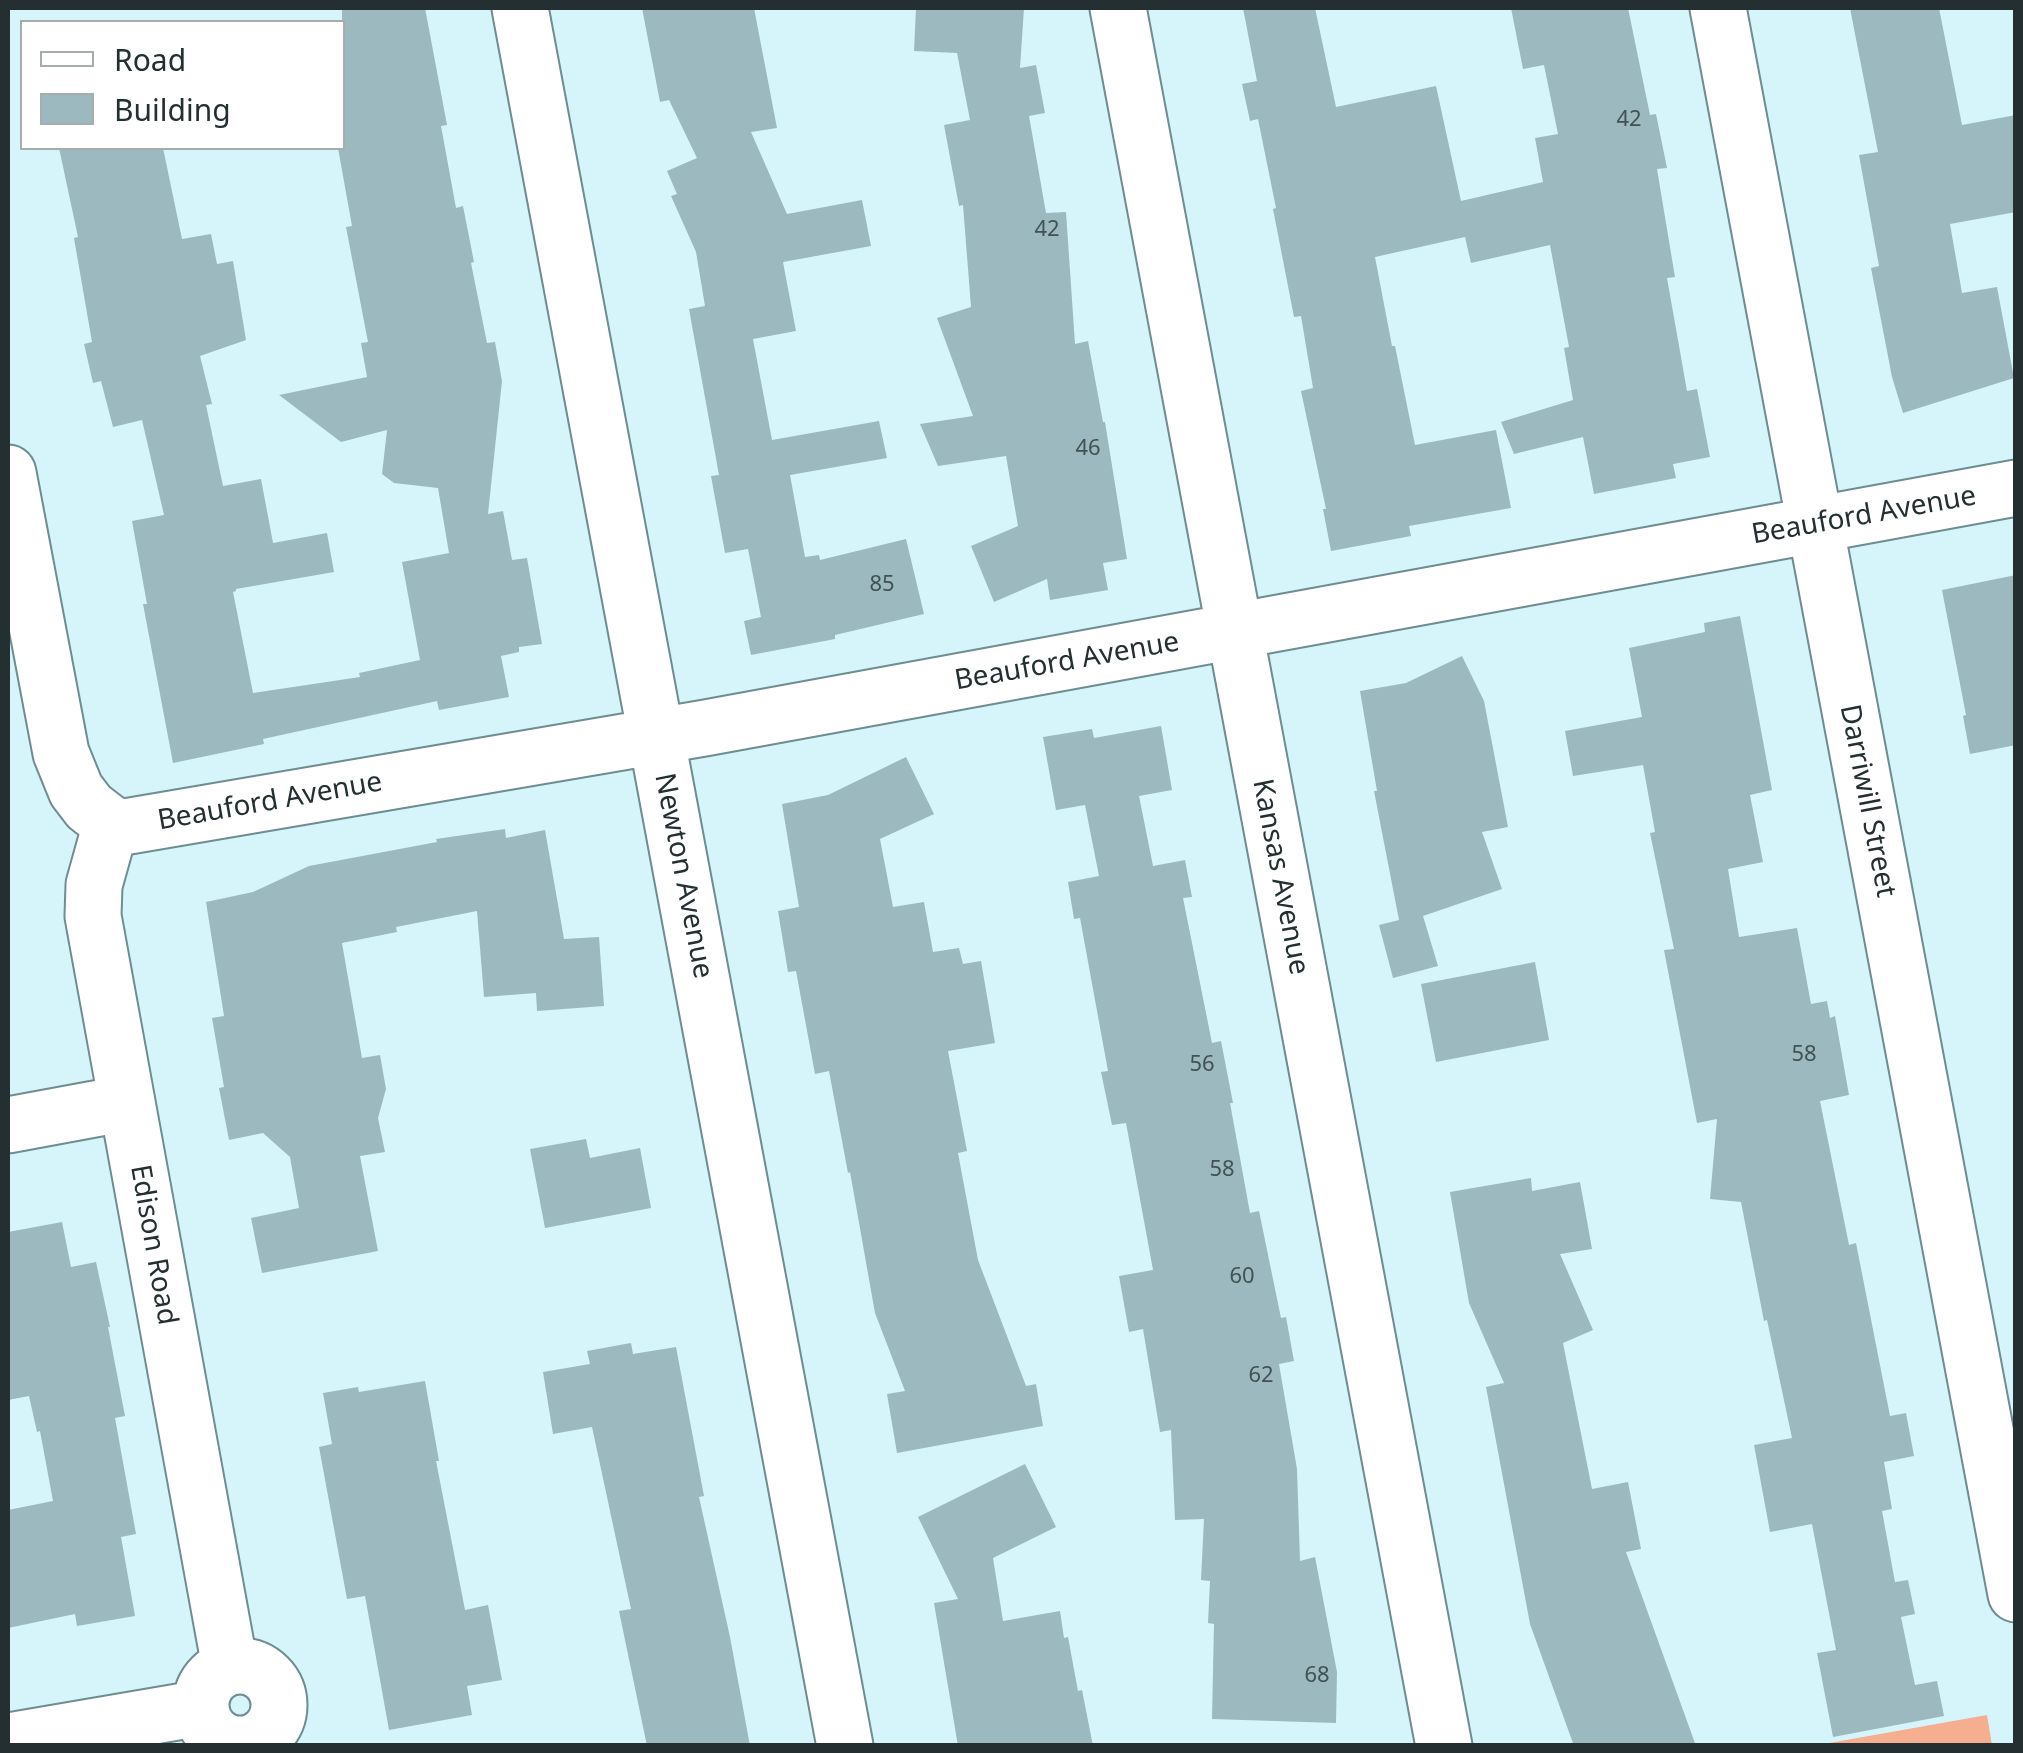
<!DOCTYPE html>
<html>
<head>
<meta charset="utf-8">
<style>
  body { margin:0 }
  #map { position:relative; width:2023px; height:1753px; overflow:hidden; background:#d6f5fb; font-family:"Noto Sans",sans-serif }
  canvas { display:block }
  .frame { position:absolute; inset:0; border:10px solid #232f31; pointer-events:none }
  .legend { position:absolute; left:20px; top:20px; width:325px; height:130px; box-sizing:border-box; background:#fff; border:2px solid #a7acad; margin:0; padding:12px 18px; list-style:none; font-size:30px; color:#232f31 }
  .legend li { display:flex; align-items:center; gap:20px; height:50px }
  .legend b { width:50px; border:2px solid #a7acad }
</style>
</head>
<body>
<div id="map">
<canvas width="2023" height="1753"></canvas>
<div class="frame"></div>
<ul class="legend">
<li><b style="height:12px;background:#fff"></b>Road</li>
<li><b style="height:28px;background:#9bb9be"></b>Building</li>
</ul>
</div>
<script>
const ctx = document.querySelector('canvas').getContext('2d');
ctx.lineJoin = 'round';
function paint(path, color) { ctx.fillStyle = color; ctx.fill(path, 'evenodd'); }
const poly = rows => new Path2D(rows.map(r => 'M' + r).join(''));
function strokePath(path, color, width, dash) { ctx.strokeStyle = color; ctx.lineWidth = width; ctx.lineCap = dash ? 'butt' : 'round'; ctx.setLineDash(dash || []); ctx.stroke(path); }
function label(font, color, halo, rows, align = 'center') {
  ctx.font = font + ' "Noto Sans",sans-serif'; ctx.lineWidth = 9; ctx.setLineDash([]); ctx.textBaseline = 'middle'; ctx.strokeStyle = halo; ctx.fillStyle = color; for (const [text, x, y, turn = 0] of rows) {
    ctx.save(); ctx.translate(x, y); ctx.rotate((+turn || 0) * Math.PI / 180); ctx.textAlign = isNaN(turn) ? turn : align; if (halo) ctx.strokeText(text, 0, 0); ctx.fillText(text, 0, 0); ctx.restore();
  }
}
const green = poly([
  [1987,1715,1992,1745,1818,1745]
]);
const building = poly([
  [342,8,425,8,447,125,441,126,456,208,463,206,474,262,471,263,487,343,495,342,502,381,488,514,503,511,512,560,527,558,542,644,519,647,519,652,501,656,509,697,439,710,437,701,263,739,264,744,173,763,143,604,147,604,132,521,164,515,142,420,113,427,101,381,93,383,84,344,92,342,74,238,78,237,59,148,163,148,182,239,211,234,217,264,233,261,246,340,200,356,212,404,206,405,223,486,261,479,273,543,327,533,334,572,236,589,236,591,233,592,253,693,360,677,359,673,420,660,402,562,449,553,438,488,394,483,382,474,387,430,341,442,279,395,367,377,361,343,368,342,346,227,352,226,338,148,342,148],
  [642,8,754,8,777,128,751,132,787,214,862,200,871,246,783,262,796,331,753,339,772,440,879,421,887,458,790,475,805,557,819,555,820,560,906,539,924,614,835,635,835,639,751,655,744,621,761,617,748,549,725,553,711,476,719,475,689,309,705,306,696,252,671,196,677,194,667,171,697,158,669,100,660,102],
  [916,8,1024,8,1020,68,1036,65,1045,113,1029,116,1046,213,1066,212,1075,344,1088,341,1103,422,1105,422,1127,559,1103,563,1108,590,1050,600,1047,579,994,602,971,546,1018,526,1006,456,938,466,920,424,973,416,937,318,971,307,963,205,959,206,944,125,970,120,957,53,914,51],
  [1243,8,1315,8,1336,107,1436,86,1461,201,1543,182,1535,138,1558,134,1544,65,1523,69,1511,8,1628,8,1650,115,1656,114,1667,168,1657,169,1675,277,1667,278,1687,391,1697,389,1710,457,1673,464,1676,478,1594,494,1583,437,1514,454,1501,422,1573,400,1564,348,1569,347,1550,245,1471,263,1465,237,1375,257,1392,346,1395,346,1415,445,1496,430,1511,508,1409,526,1411,536,1331,551,1323,509,1326,509,1301,391,1313,388,1301,316,1294,317,1273,209,1276,208,1258,119,1250,121,1242,84,1257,81],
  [1850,8,1939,8,1962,125,2016,115,2016,212,1950,224,1962,293,1997,287,2014,378,1903,413,1892,377,1871,268,1879,266,1859,155,1878,152],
  [2016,575,2016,745,1970,754,1963,716,1966,715,1942,590],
  [1740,616,1772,790,1750,795,1763,862,1728,869,1739,937,1797,928,1811,1004,1827,1001,1830,1018,1835,1016,1849,1095,1820,1101,1849,1245,1856,1243,1890,1416,1906,1413,1914,1456,1884,1462,1892,1509,1882,1511,1895,1582,1908,1580,1915,1614,1901,1617,1915,1685,1937,1681,1944,1716,1833,1737,1817,1653,1836,1650,1812,1524,1770,1532,1754,1445,1792,1438,1767,1320,1764,1321,1741,1202,1710,1199,1717,1119,1697,1123,1664,950,1674,949,1650,833,1655,832,1643,765,1573,776,1565,731,1642,717,1629,648,1705,632,1704,623],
  [1462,656,1484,701,1508,827,1482,832,1502,889,1423,916,1438,966,1393,978,1379,925,1399,920,1374,791,1377,791,1360,691,1406,683],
  [1161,726,1172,790,1139,796,1153,866,1185,860,1192,897,1183,898,1212,1043,1221,1041,1233,1103,1230,1103,1250,1213,1259,1211,1281,1318,1286,1317,1294,1361,1279,1364,1297,1469,1300,1561,1315,1557,1337,1672,1336,1723,1212,1719,1214,1624,1208,1623,1210,1581,1201,1580,1204,1519,1175,1520,1171,1430,1160,1432,1143,1329,1129,1332,1119,1276,1153,1270,1126,1123,1112,1125,1101,1072,1108,1071,1080,918,1074,919,1068,882,1099,876,1085,805,1056,810,1043,737,1092,729,1094,738],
  [906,757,934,814,880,839,893,907,924,902,933,952,959,948,963,964,981,961,995,1043,948,1051,967,1151,958,1153,978,1260,1026,1386,1036,1384,1043,1426,897,1453,887,1394,905,1391,875,1313,850,1172,848,1173,829,1071,815,1074,796,971,788,972,778,911,799,907,782,804,828,795],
  [505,829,506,838,545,830,564,939,599,937,604,1006,537,1011,536,993,484,997,477,911,396,927,397,932,342,943,362,1058,380,1055,386,1089,378,1118,385,1152,360,1156,378,1251,262,1273,251,1218,299,1208,290,1157,263,1133,229,1140,219,1088,224,1087,212,1018,224,1016,206,902,253,892,309,866,437,842,436,839],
  [1535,962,1549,1040,1436,1062,1421,984],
  [586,1139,590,1158,640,1148,651,1208,545,1228,530,1149],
  [1531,1178,1532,1191,1580,1182,1592,1249,1560,1254,1593,1330,1563,1343,1592,1489,1628,1482,1641,1549,1626,1552,1696,1746,1574,1746,1530,1624,1486,1387,1504,1383,1469,1303,1450,1192],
  [62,1222,71,1267,96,1262,110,1327,108,1327,125,1416,115,1418,136,1534,121,1537,135,1616,77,1626,75,1614,8,1628,8,1510,53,1501,40,1431,37,1432,29,1396,8,1400,8,1232],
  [631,1343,633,1354,676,1347,704,1496,699,1497,730,1637,750,1746,647,1746,619,1611,631,1609,592,1427,553,1434,543,1372,590,1364,587,1351],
  [425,1381,439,1461,436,1461,465,1610,488,1605,502,1680,467,1686,472,1715,389,1730,365,1596,347,1599,319,1447,332,1444,323,1393,358,1387,359,1392],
  [1025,1464,1056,1527,993,1558,1003,1621,1060,1611,1064,1638,1068,1637,1078,1691,1082,1690,1093,1746,958,1746,934,1603,958,1599,918,1517]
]);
const minor = poly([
  [520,8,845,1746],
  [1118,8,1444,1746],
  [1718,8,2016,1594],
  [8,473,61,753,76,790,89,807,111,824],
  [8,1125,127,1103],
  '201 1705a39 39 0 1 1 78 0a39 39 0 1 1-78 0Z',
  [230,1667,93,916,94,885,111,824,124,827,705,728,2016,488],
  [8,1741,201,1708]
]);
const numberNames = [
  ["42",1629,120],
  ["42",1047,230],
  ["46",1088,449],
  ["85",882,585],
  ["58",1804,1055],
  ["56",1202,1065],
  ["58",1222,1170],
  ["60",1242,1277],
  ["62",1261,1376],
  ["68",1317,1676]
];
const streetNames = [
  ["Beauford Avenue",1864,516,-10],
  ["Beauford Avenue",1067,662,-10],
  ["Darriwill Street",1867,801,79],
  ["Beauford Avenue",270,802,-10],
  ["Newton Avenue",683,876,79],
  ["Kansas Avenue",1280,877,79],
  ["Edison Road",153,1245,80]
];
paint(green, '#f5ae90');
paint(building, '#9bb9be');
strokePath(minor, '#6f8c91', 59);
strokePath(minor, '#fff', 55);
label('22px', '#415254', null, numberNames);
label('28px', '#232f31', '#fff', streetNames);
</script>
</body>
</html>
